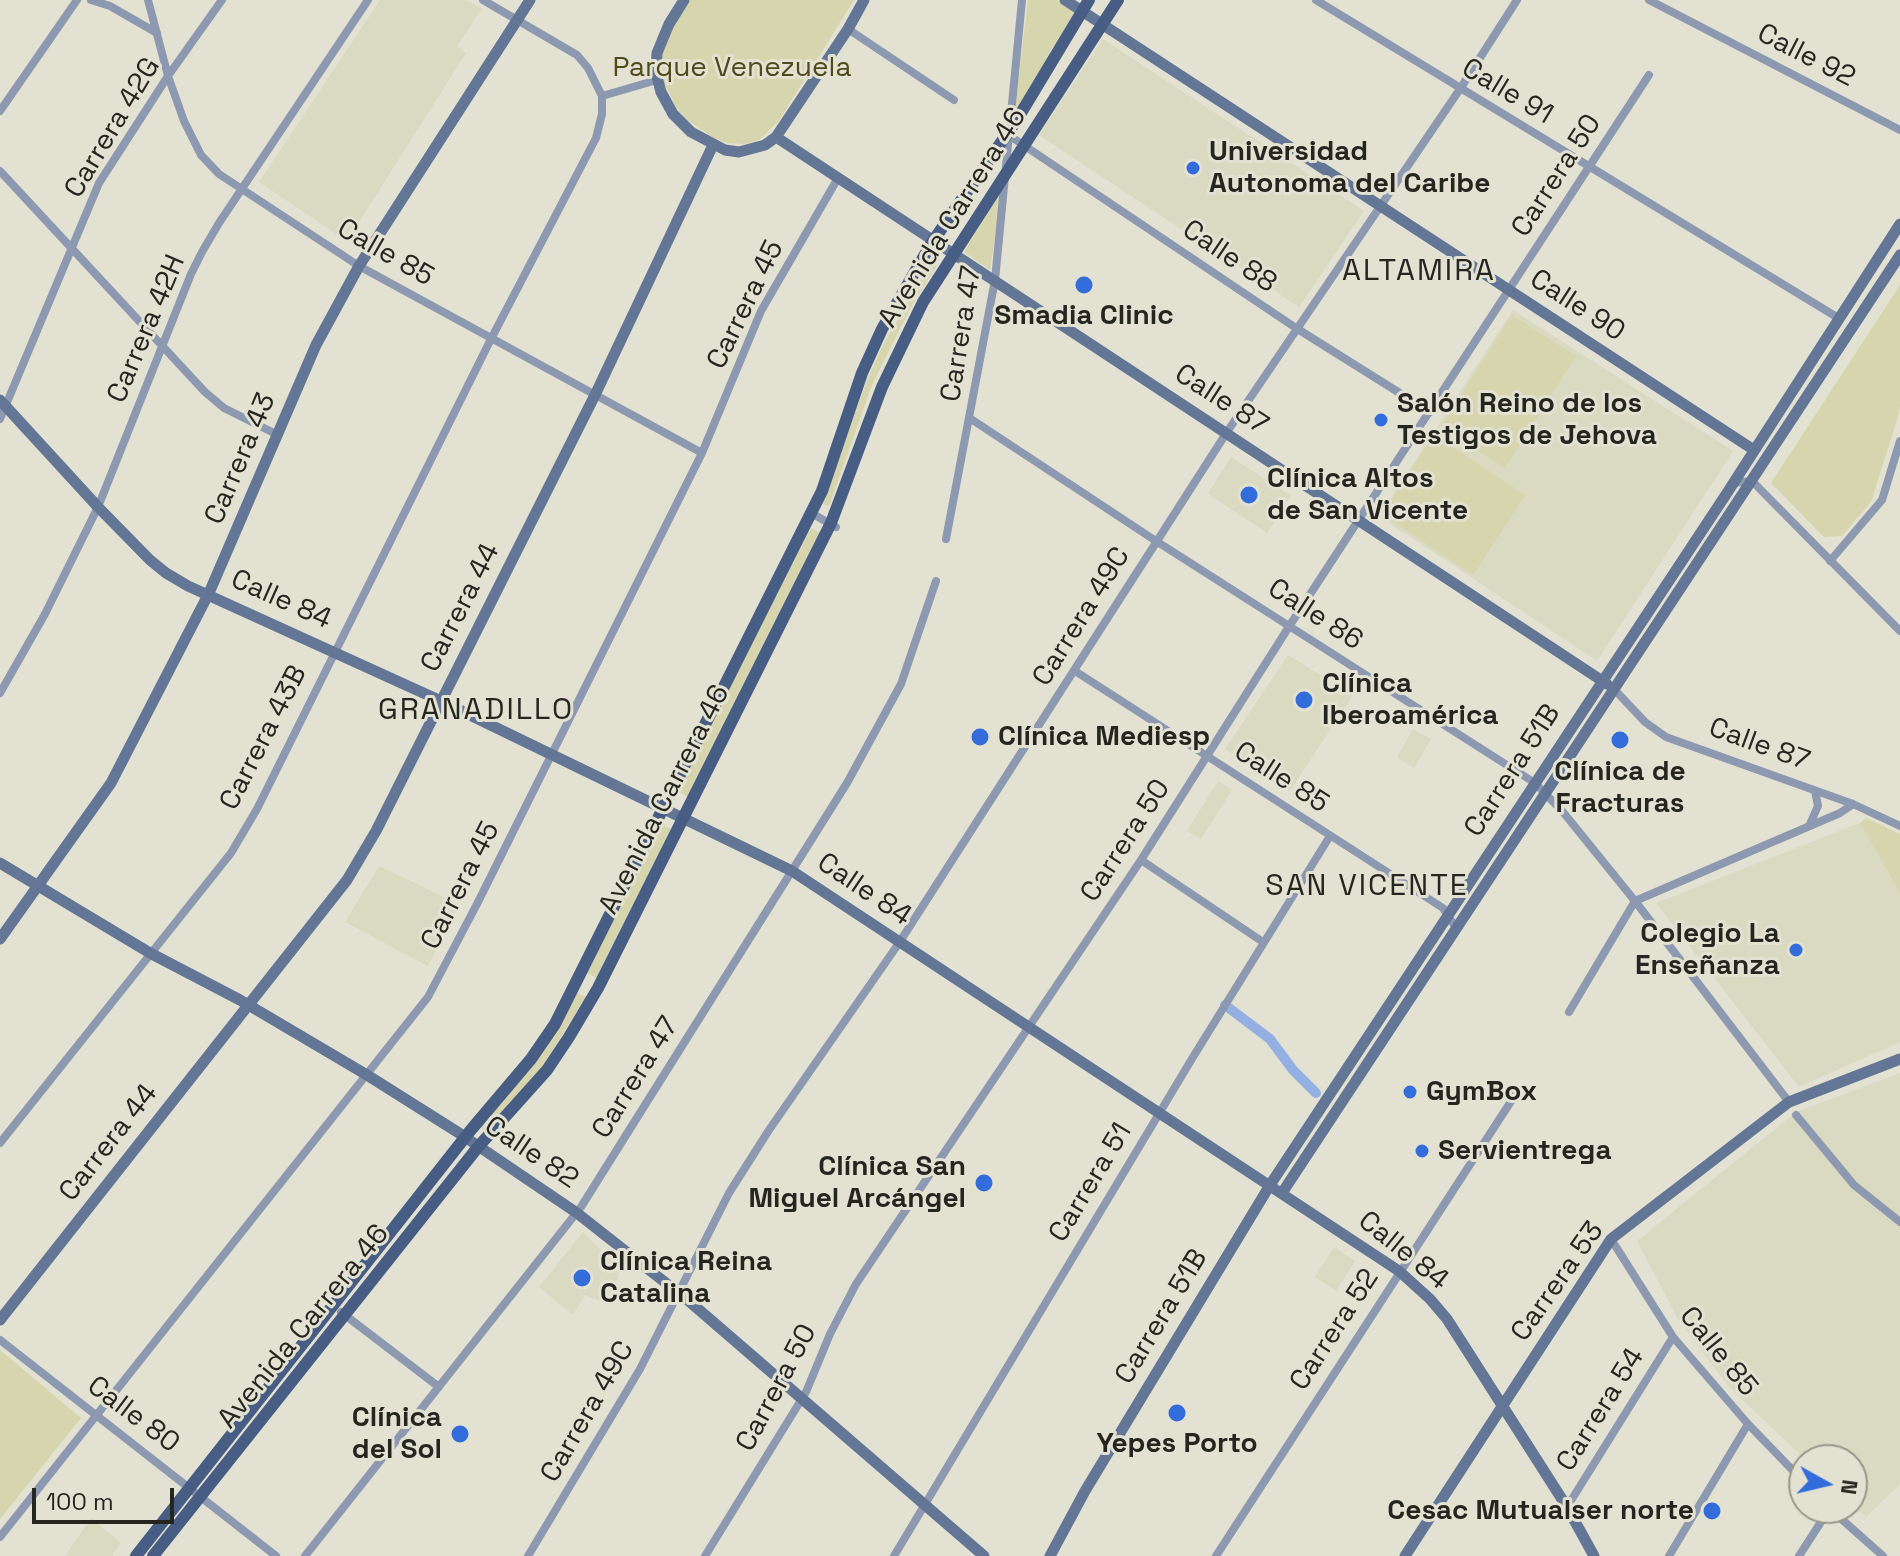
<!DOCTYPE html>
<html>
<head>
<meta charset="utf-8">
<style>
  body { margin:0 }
  #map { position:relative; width:1900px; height:1556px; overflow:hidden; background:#e3e2d2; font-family:"Space Grotesk",sans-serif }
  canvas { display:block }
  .north { position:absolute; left:1788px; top:1444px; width:80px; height:80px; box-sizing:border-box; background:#e3e2d2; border:2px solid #97978b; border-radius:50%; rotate:98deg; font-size:22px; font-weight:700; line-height:32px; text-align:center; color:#262620 }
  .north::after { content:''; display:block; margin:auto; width:28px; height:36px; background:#336cdb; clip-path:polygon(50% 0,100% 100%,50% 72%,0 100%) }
  .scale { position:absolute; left:32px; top:1488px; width:142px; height:36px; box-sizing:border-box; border:4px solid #262620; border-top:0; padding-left:10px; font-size:24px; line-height:28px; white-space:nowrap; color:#262620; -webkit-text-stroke:6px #e3e2d2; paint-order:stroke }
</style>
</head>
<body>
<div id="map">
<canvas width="1900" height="1556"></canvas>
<div class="north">N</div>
<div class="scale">100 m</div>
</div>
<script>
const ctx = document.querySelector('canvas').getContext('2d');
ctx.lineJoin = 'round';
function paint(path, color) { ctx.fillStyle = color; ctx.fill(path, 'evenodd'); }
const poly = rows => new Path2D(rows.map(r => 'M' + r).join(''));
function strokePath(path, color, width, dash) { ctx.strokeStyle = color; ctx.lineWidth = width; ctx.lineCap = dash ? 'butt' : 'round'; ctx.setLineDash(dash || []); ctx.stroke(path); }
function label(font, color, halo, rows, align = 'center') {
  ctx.font = font + ' "Space Grotesk",sans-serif'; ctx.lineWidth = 6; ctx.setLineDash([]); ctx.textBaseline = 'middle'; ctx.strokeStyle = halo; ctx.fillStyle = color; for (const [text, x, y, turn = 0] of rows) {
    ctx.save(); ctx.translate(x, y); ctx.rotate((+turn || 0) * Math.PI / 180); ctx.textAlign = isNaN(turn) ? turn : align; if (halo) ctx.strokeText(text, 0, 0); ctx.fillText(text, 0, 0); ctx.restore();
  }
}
const built = poly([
  [380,0,466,0,482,8,457,46,466,53,347,241,259,182],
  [1103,39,1364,211,1299,307,1039,135],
  [1513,310,1733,451,1597,661,1379,516],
  [1231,457,1291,496,1267,533,1208,494],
  [1288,655,1353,695,1290,791,1225,749],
  [1413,729,1431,739,1414,768,1397,757],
  [1218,781,1232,790,1201,839,1187,831],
  [1860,823,1900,893,1900,1042,1799,1087,1656,903],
  [379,866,459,904,428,966,345,922],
  [1900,1073,1900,1484,1866,1517,1852,1504,1852,1460,1806,1460,1728,1386,1678,1319,1637,1241,1796,1112],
  [583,1232,621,1270,607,1304,585,1295,573,1315,539,1287],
  [1334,1247,1355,1261,1336,1291,1315,1277],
  [91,1518,121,1543,112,1554,114,1556,65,1556]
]);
const green = poly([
  [690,0,854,0,778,122,759,140,744,144,728,143,714,138,686,119,676,107,662,78,662,50,669,33],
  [1028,0,1057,0,1077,12,1057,45,1053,46,1045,61,1046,64,1014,117],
  [1003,187,990,270,964,252],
  [932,260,938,264,911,307,872,385,829,506,823,504,866,383,883,345],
  [1900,285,1900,406,1897,420,1871,502,1842,536,1824,537,1771,483],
  [1512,315,1576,356,1505,468,1441,427],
  [1434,435,1525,495,1473,575,1382,514],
  [811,528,821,534,688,797,677,791],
  [1866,818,1900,834,1900,893,1860,823],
  [662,824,671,829,596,978,587,973],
  [577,993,586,997,540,1070,486,1131,479,1127,533,1066],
  [0,1350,81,1418,0,1519]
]);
const canal = poly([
  [1225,1005,1270,1039,1293,1070,1316,1093]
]);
const street = poly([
  [91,0,110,6,157,33],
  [148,0,168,76,184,121,201,155,219,174,359,266,702,453],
  [1316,0,1840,319],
  [1649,0,1900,130],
  [848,29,954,100],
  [602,96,657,80],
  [0,111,77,0],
  [1007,134,1296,328,1430,412],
  [0,171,205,392,224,408,278,435],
  [0,419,99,183,168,76,222,0],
  [971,419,1156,541,1535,783,1563,812,1635,901,1789,1102],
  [1733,483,1752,481,1900,631],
  [811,513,836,527],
  [946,539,995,280,1022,0],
  [1830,561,1882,500,1900,441],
  [1075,671,1443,908,1456,928],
  [1613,688,1645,722,1666,737,1853,804,1900,826],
  [0,693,45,614,98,507,191,274,202,252,219,223,368,0],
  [1810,824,1818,806,1815,791],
  [1141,860,1263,942],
  [1569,1012,1635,901,1840,813,1853,804],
  [1796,1115,1854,1185,1900,1222],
  [0,1143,231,853,257,809,491,339,596,138,602,114,602,96,588,68,577,55,483,0],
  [1611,1239,1673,1337,1748,1424,1804,1482],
  [341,1312,439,1387],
  [0,1340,276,1556],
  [1567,1507,1673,1337],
  [1829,1508,1883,1556],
  [0,1537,428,997,477,904,702,453,761,311,838,178],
  [305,1556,581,1207,847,783,901,684,936,581],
  [528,1556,640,1369,729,1193,769,1130,899,943,1227,432,1460,89,1517,0],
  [705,1556,806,1392,830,1334,856,1284,1141,860,1290,625,1649,75],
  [894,1556,1193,1057,1330,836],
  [1216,1556,1519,1089],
  [1669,1556,1748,1424],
  [1799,1556,1830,1508]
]);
const secondary = poly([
  [684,0,669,24,657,53,656,73,661,92,673,114,691,132,725,150,739,152,765,145,776,137,848,29,864,0],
  [1065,0,1754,450],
  [776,137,1607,684],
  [0,400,98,507,150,560,166,573,188,586,441,701,792,871,1399,1271,1430,1299,1447,1319,1567,1507,1594,1556],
  [0,863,150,953,240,1000,367,1075,459,1133,577,1213,690,1302,984,1556],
  [0,939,111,783,209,593,316,345,359,266,530,0],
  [1282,1193,1900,255],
  [0,1320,347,880,376,831,595,395,713,145],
  [1050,1556,1085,1491,1270,1185,1727,493,1900,224],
  [1405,1556,1611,1239,1789,1102,1900,1059]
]);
const primary = poly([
  [136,1556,470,1131,531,1059,555,1024,822,491,862,373,882,329,931,244,1018,118,1089,0],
  [153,1556,478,1147,547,1070,569,1037,598,988,831,523,882,387,923,302,1118,0]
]);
const markers = [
  [1193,168,8,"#336cdb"],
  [1084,285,10,"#336cdb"],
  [1381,420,8,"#336cdb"],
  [1249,495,10,"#336cdb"],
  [1304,700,10,"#336cdb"],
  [980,737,10,"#336cdb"],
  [1620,740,10,"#336cdb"],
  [1796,950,8,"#336cdb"],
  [1410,1092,8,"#336cdb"],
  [1422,1151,8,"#336cdb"],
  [984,1183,10,"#336cdb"],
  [582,1278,10,"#336cdb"],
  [1177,1413,10,"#336cdb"],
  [460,1434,10,"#336cdb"],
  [1712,1511,10,"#336cdb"]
];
const streetNames = [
  ["Calle 92",1806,56,27],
  ["Calle 91",1507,92,31],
  ["Carrera 42G",113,128,-59],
  ["Carrera 50",1557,176,-57],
  ["Avenida Carrera 46",953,218,-58],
  ["Calle 85",385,253,30],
  ["Calle 88",1229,257,34],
  ["Carrera 45",746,305,-64],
  ["Calle 90",1577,306,33],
  ["Carrera 42H",147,329,-67],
  ["Carrera 47",962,334,-81],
  ["Calle 87",1221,400,33],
  ["Carrera 43",241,459,-67],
  ["Calle 84",281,600,24],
  ["Carrera 44",461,608,-63],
  ["Calle 86",1315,615,33],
  ["Carrera 49C",1082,617,-58],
  ["Carrera 43B",264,738,-63],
  ["Calle 87",1759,745,20],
  ["Carrera 51B",1513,771,-57],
  ["Calle 85",1281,778,33],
  ["Avenida Carrera 46",665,800,-63],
  ["Carrera 50",1126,841,-57],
  ["Carrera 45",461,886,-63],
  ["Calle 84",864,890,34],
  ["Carrera 47",636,1078,-58],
  ["Carrera 44",109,1143,-52],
  ["Calle 82",531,1153,34],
  ["Carrera 51",1091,1183,-59],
  ["Calle 84",1403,1251,39],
  ["Carrera 53",1558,1282,-55],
  ["Carrera 51B",1162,1317,-59],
  ["Avenida Carrera 46",304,1327,-51],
  ["Carrera 52",1335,1330,-57],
  ["Calle 85",1718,1352,51],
  ["Carrera 50",777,1388,-62],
  ["Carrera 54",1601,1410,-58],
  ["Carrera 49C",588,1412,-60],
  ["Calle 80",133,1415,37]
];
const parkNames = [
  ["Parque Venezuela",732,68]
];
const poiNames = [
  ["Universidad",1209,152],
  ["Autonoma del Caribe",1209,184],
  ["Smadia Clinic",1084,316,"center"],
  ["Salón Reino de los",1397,404],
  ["Testigos de Jehova",1397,436],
  ["Clínica Altos",1267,479],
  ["de San Vicente",1267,511],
  ["Clínica",1322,684],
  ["Iberoamérica",1322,716],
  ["Clínica Mediesp",998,737],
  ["Clínica de",1620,772,"center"],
  ["Fracturas",1620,804,"center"],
  ["Colegio La",1780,934,"right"],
  ["Enseñanza",1780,966,"right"],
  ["GymBox",1426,1092],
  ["Servientrega",1438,1151],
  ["Clínica San",966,1167,"right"],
  ["Miguel Arcángel",966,1199,"right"],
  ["Clínica Reina",600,1262],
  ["Catalina",600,1294],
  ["Clínica",442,1418,"right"],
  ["del Sol",442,1450,"right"],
  ["Yepes Porto",1177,1444,"center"],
  ["Cesac Mutualser norte",1694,1511,"right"]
];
const neighbourhoodNames = [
  ["ALTAMIRA",1419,272],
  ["GRANADILLO",476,711],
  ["SAN VICENTE",1367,887]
];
paint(built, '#dad9c1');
paint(green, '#d7d5ad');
strokePath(canal, '#94b0e3', 10);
strokePath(street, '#8c99b0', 8);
strokePath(secondary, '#647696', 11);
strokePath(primary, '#485d84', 12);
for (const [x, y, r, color] of markers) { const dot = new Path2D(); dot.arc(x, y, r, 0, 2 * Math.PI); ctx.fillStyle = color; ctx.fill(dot); strokePath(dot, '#e3e2d2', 3); }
label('28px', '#262620', '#e3e2d2', streetNames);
label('28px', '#4e4a1c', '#e3e2d2', parkNames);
label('bold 28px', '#262620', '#e3e2d2', poiNames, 'left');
ctx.letterSpacing = '2px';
label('30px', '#262620', '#e3e2d2', neighbourhoodNames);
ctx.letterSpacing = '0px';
</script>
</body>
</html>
